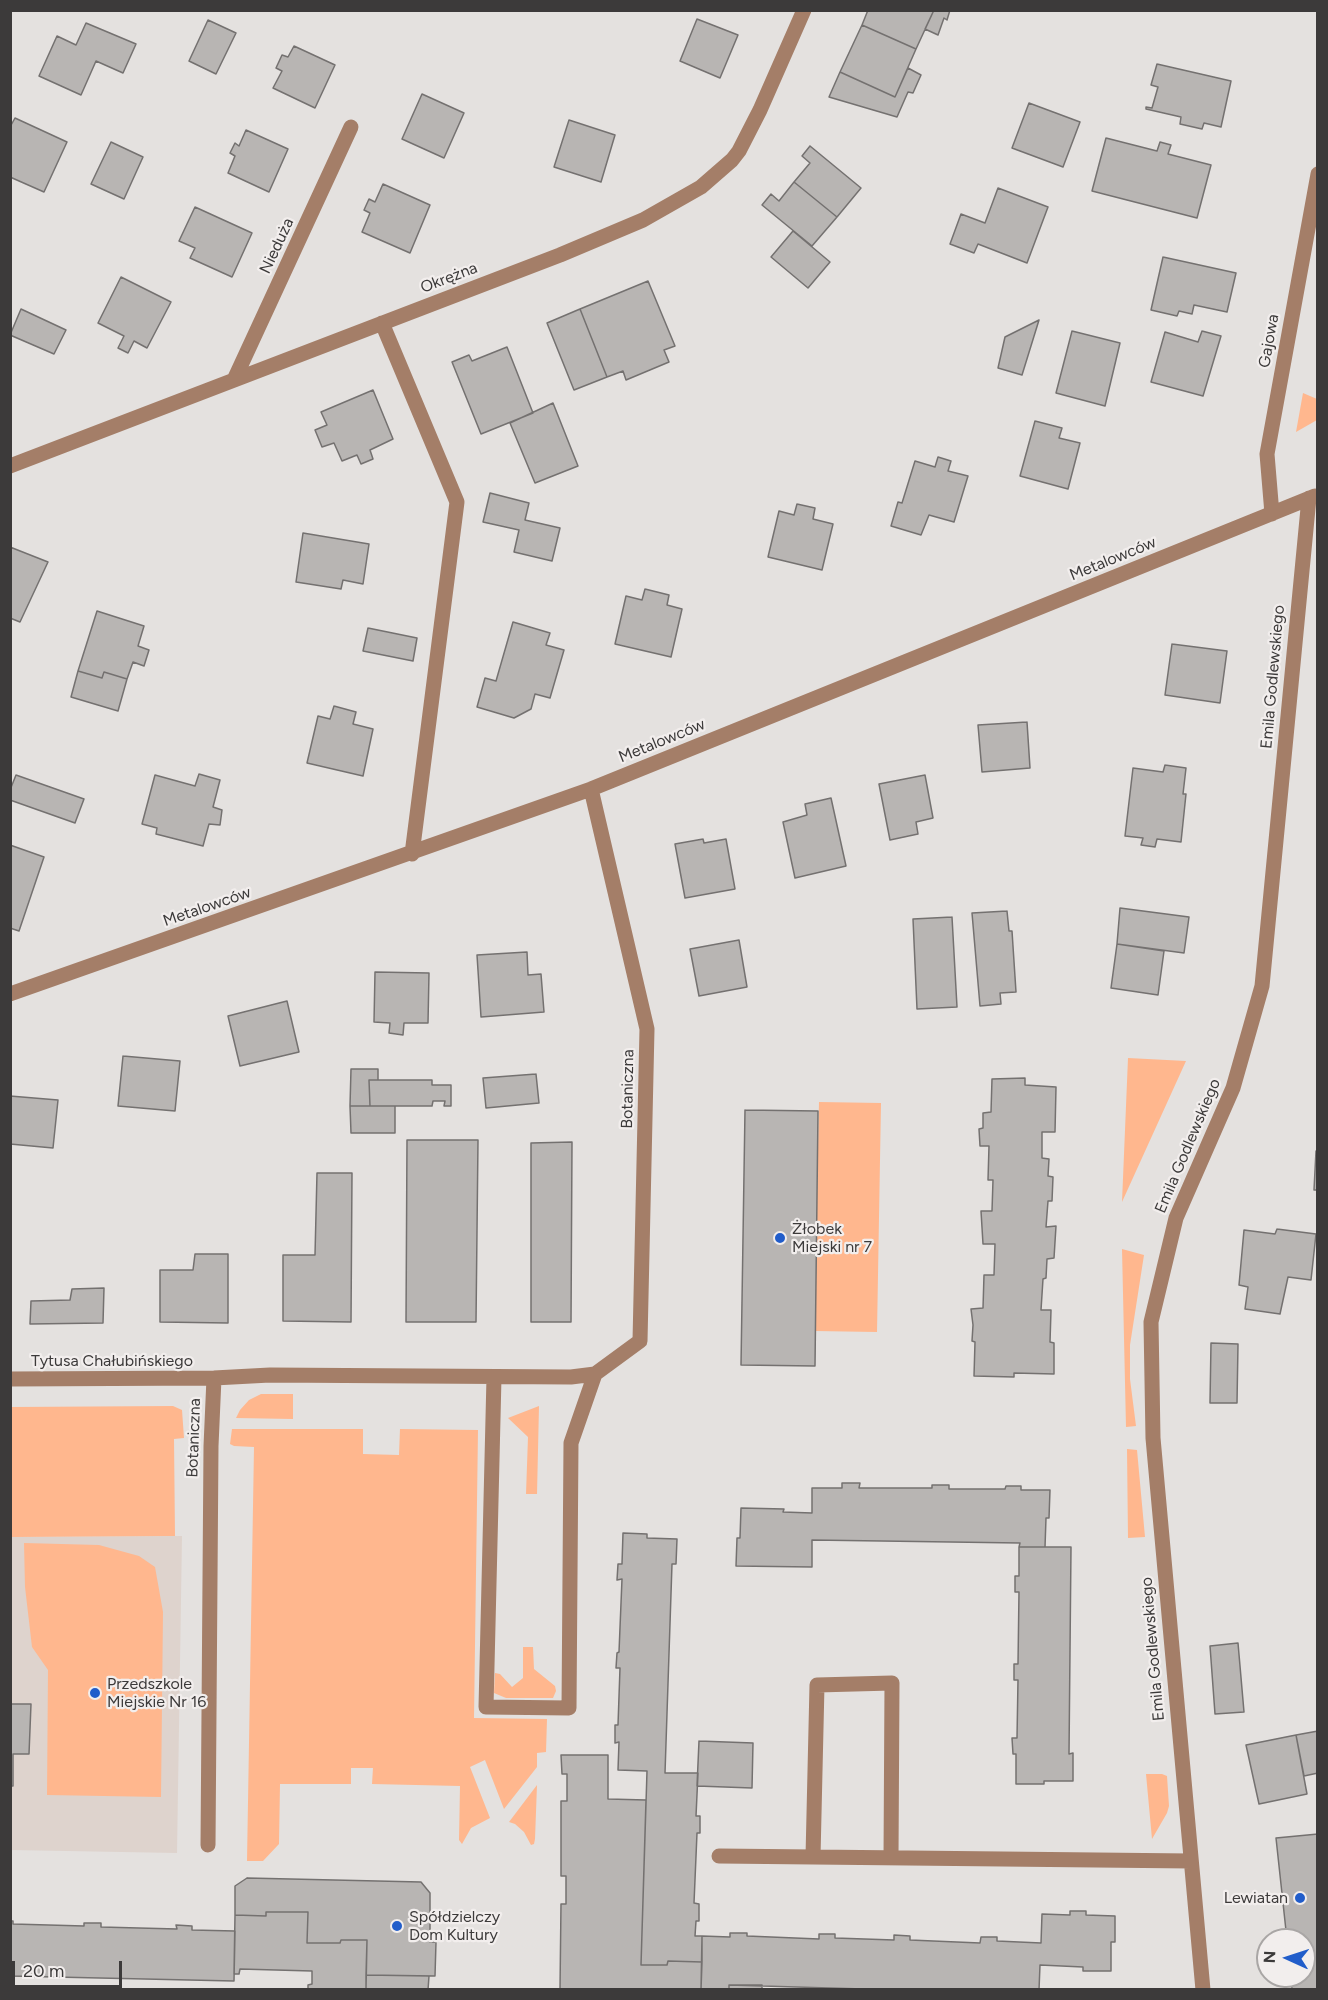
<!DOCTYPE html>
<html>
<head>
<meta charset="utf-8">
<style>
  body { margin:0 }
  #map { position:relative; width:1328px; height:2000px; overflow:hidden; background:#e4e1df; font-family:Figtree,sans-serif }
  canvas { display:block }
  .frame { position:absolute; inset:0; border:12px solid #3c3a3a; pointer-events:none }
  .north { position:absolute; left:1256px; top:1928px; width:60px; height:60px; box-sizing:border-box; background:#f2eeed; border:2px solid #a9a6a5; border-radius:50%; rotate:273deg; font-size:16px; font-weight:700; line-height:24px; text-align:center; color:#3c3a3a }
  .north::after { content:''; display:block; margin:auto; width:21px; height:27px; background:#215dca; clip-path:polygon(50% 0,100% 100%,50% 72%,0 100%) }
  .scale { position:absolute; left:12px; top:1961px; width:110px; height:27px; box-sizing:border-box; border:3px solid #3c3a3a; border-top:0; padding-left:8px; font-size:18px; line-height:21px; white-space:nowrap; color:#3c3a3a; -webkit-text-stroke:4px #f2eeed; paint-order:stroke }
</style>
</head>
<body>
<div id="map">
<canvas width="1328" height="2000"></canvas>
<div class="frame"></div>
<div class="north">N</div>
<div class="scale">20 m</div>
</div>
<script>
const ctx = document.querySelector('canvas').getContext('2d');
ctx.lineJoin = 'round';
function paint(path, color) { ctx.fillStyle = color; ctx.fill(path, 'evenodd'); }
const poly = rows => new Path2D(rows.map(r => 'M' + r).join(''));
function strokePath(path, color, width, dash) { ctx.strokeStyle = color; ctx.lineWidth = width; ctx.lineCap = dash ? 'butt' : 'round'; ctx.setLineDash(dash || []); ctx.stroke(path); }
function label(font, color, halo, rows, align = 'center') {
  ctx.font = font + ' Figtree,sans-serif'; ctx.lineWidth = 4.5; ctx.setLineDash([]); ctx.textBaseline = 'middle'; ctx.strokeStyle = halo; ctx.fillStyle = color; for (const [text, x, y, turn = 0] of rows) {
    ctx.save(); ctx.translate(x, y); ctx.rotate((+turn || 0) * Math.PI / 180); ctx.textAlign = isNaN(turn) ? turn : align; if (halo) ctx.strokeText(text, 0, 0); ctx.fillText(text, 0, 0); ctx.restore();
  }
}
const built = poly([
  [182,1536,177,1853,11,1850,11,1537]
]);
const green = poly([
  [1303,393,1317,399,1317,420,1296,432],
  [1128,1058,1186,1061,1122,1202],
  [819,1102,881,1103,877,1332,814,1331],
  [1122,1249,1144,1255,1130,1345,1130,1379,1136,1426,1126,1427],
  [261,1394,293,1394,293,1419,236,1418,240,1410,249,1400],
  [173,1406,182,1410,184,1438,174,1439,175,1536,11,1537,11,1407],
  [539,1406,537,1494,526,1494,528,1437,508,1418],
  [232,1429,363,1429,363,1454,399,1455,400,1429,478,1430,474,1718,547,1719,546,1752,537,1753,537,1767,504,1809,485,1760,470,1767,490,1818,471,1828,462,1844,459,1840,460,1786,372,1784,373,1768,351,1768,351,1784,280,1784,279,1844,263,1861,247,1861,254,1447,234,1446,230,1444],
  [1127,1449,1137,1450,1145,1537,1128,1538],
  [24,1543,99,1545,139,1556,155,1567,163,1612,161,1797,47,1795,48,1670,32,1647,25,1587],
  [523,1647,533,1647,534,1669,555,1686,556,1691,553,1698,506,1698,494,1693,495,1673,500,1674,512,1687,523,1678],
  [1146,1774,1162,1774,1167,1776,1169,1806,1167,1813,1152,1839],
  [537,1785,535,1839,534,1844,531,1845,524,1832,515,1824,509,1822]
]);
const building = poly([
  [868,10,934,10,916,49,862,25,868,10],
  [934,10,950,10,947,20,944,18,938,35,925,29,934,10],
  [697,19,738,35,720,78,680,61,697,19],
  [208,20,236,33,216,74,189,61,208,20],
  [86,23,136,44,123,73,96,61,81,95,39,76,57,36,76,45,86,23],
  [862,25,916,49,895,97,840,72,862,25],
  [294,46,335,65,315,108,273,88,282,71,276,68,282,55,288,57,294,46],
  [1157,64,1231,81,1221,127,1204,123,1202,129,1180,124,1181,117,1146,109,1146,107,1152,108,1158,87,1151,85,1157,64],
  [908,68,921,75,913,93,908,92,897,117,829,97,840,72,895,97,908,68],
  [422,94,464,113,444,158,402,139,422,94],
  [1029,103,1080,122,1063,167,1012,148,1029,103],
  [15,118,67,142,44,192,10,177,10,127,15,118],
  [569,120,615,135,601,182,554,167,569,120],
  [246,130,288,149,269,192,228,173,235,156,230,153,235,143,239,146,246,130],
  [1106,138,1157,151,1160,142,1171,145,1168,154,1211,165,1197,218,1092,191,1106,138],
  [111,142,143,157,124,199,91,184,111,142],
  [810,146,861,188,837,217,794,182,810,163,802,156,810,146],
  [794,182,837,217,812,246,762,205,771,194,779,201,794,182],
  [383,184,430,205,410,253,362,232,370,213,364,210,369,199,375,202,383,184],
  [998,188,1048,207,1027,263,978,244,974,253,950,244,961,214,985,223,998,188],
  [195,207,252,233,232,277,190,258,195,248,179,241,195,207],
  [793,231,830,262,808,288,771,257,793,231],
  [1163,257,1236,273,1227,312,1194,305,1192,314,1179,311,1177,316,1151,310,1163,257],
  [121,277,171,302,147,348,134,341,128,353,118,348,124,336,98,323,121,277],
  [648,281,675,346,664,350,669,362,626,380,623,371,607,377,580,309,648,281],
  [21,309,66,330,54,354,10,335,21,309],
  [580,309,607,377,574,390,547,323,580,309],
  [1039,320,1022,375,998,368,1005,337,1039,320],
  [1072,331,1120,343,1105,406,1056,393,1072,331],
  [1202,331,1221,336,1203,396,1151,382,1165,332,1198,342,1202,331],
  [507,347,533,413,481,434,452,362,469,355,472,361,507,347],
  [373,390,393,439,370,450,373,459,361,464,357,455,342,461,334,443,322,447,315,430,327,425,321,412,373,390],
  [553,403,578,466,535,483,510,423,553,403],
  [1035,421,1062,428,1059,438,1080,443,1068,489,1020,476,1035,421],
  [938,457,951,461,948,471,968,476,954,522,929,515,921,535,891,526,898,502,902,503,915,461,935,467,938,457],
  [490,493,529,503,525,520,560,528,552,561,514,552,519,530,483,522,490,493],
  [797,504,815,508,813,519,833,524,822,570,768,557,779,511,794,515,797,504],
  [303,533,369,544,363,584,343,580,341,589,296,582,303,533],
  [10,547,48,562,20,622,10,618,10,547],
  [645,589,669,595,667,605,682,609,671,657,615,644,626,596,642,600,645,589],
  [97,611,144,626,138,646,149,650,144,666,133,662,127,679,104,672,102,678,78,671,97,611],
  [513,622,550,633,546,645,564,650,550,698,535,694,531,709,514,718,477,707,485,678,496,681,513,622],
  [368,628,417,638,413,661,363,651,368,628],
  [1172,644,1227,651,1220,703,1165,695,1172,644],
  [78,671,102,678,104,672,127,679,118,711,71,697,78,671],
  [334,706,356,712,353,724,373,729,363,776,307,763,318,716,330,719,334,706],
  [1027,722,1030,768,982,772,978,725,1027,722],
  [1165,765,1186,768,1183,794,1186,794,1181,842,1157,839,1155,847,1141,845,1143,838,1125,836,1133,768,1163,772,1165,765],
  [199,774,220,780,213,807,222,810,220,825,209,824,203,846,156,834,157,828,142,824,155,775,195,786,199,774],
  [16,775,84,799,75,823,10,800,10,790,16,775],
  [925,775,933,818,916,822,918,834,890,840,879,784,925,775],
  [831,798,846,866,795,878,783,822,807,815,805,804,831,798],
  [703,839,704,843,726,839,735,889,685,898,675,844,703,839],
  [10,845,44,857,19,931,10,928,10,845],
  [1120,908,1189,917,1184,953,1117,944,1120,908],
  [1007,911,1009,931,1012,931,1016,992,1000,993,1001,1004,980,1006,972,913,1007,911],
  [952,917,957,1007,917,1009,913,919,952,917],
  [739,940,747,987,699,996,690,949,739,940],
  [1117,944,1164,951,1158,995,1111,988,1117,944],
  [527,952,528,975,541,974,544,1012,481,1017,477,955,527,952],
  [375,972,429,973,428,1023,404,1023,403,1035,389,1033,390,1023,374,1022,375,972],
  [287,1001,299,1052,240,1066,228,1016,287,1001],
  [123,1056,180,1061,175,1111,118,1106,123,1056],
  [351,1069,378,1069,378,1080,369,1080,370,1106,350,1106,351,1069],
  [536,1074,539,1103,486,1108,483,1078,536,1074],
  [1025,1078,1025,1085,1056,1087,1055,1132,1042,1132,1042,1158,1049,1159,1048,1176,1053,1177,1052,1201,1048,1201,1046,1227,1056,1226,1054,1258,1047,1259,1046,1278,1043,1279,1041,1310,1051,1310,1050,1342,1054,1343,1054,1374,1014,1373,1014,1377,974,1376,975,1342,972,1341,973,1325,971,1309,983,1308,984,1275,994,1275,995,1244,983,1244,981,1211,992,1211,993,1180,988,1180,989,1146,980,1146,979,1129,983,1128,983,1113,991,1112,992,1079,1025,1078],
  [369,1080,432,1080,432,1085,451,1085,451,1106,444,1106,445,1101,433,1101,432,1106,370,1106,369,1080],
  [10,1096,58,1100,53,1148,10,1144,10,1096],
  [350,1106,395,1106,395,1133,351,1133,350,1106],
  [745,1110,818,1111,815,1366,741,1365,745,1110],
  [407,1140,478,1140,476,1322,406,1322,407,1140],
  [572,1142,571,1322,531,1322,531,1143,572,1142],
  [1316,1151,1318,1151,1318,1190,1314,1190,1316,1151],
  [317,1173,352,1173,351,1322,283,1321,283,1255,315,1255,317,1173],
  [1277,1229,1316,1234,1311,1280,1288,1277,1280,1314,1245,1309,1248,1287,1239,1285,1244,1230,1275,1234,1277,1229],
  [195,1254,228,1254,228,1323,160,1322,160,1270,193,1270,195,1254],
  [104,1288,103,1323,30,1324,31,1301,70,1300,72,1289,104,1288],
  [1211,1343,1238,1344,1237,1403,1210,1403,1211,1343],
  [842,1483,860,1483,859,1488,932,1488,932,1485,949,1485,949,1489,1005,1489,1006,1486,1021,1486,1021,1490,1050,1490,1049,1518,1046,1518,1045,1547,1019,1547,1020,1543,812,1540,812,1567,736,1566,737,1538,740,1538,741,1508,784,1509,783,1512,812,1513,812,1488,842,1488,842,1483],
  [623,1533,647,1534,647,1538,677,1539,676,1564,672,1564,665,1773,698,1773,696,1816,700,1816,700,1833,697,1833,694,1903,699,1904,699,1921,696,1921,695,1936,702,1936,702,1962,668,1961,667,1965,641,1965,647,1771,618,1770,619,1742,615,1743,615,1725,618,1725,620,1668,616,1668,617,1653,619,1652,622,1579,617,1580,618,1564,622,1564,623,1533],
  [1019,1547,1071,1547,1069,1754,1073,1753,1073,1781,1044,1781,1044,1784,1016,1784,1016,1754,1013,1754,1012,1738,1017,1738,1018,1680,1014,1680,1014,1664,1018,1664,1019,1592,1015,1592,1015,1576,1019,1576,1019,1547],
  [1238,1643,1244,1712,1215,1714,1210,1646,1238,1643],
  [10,1704,31,1704,29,1754,13,1754,13,1786,10,1786,10,1704],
  [1318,1731,1318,1773,1304,1776,1296,1735,1318,1731],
  [1296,1735,1307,1794,1259,1804,1246,1745,1296,1735],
  [699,1741,753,1743,752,1788,697,1786,699,1741],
  [561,1755,608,1755,608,1799,646,1800,641,1965,667,1965,668,1961,702,1962,701,1990,560,1990,561,1904,566,1904,566,1876,561,1876,561,1801,567,1801,567,1774,562,1774,561,1755],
  [1318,1834,1318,1990,1292,1990,1291,1976,1304,1976,1304,1940,1287,1940,1276,1838,1318,1834],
  [247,1878,421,1882,430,1893,430,1942,436,1942,435,1976,366,1975,367,1940,341,1940,340,1943,307,1943,308,1912,266,1912,266,1916,235,1915,235,1886,247,1878],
  [1070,1911,1086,1911,1086,1915,1115,1916,1115,1942,1111,1942,1111,1971,1083,1971,1083,1967,1040,1965,1039,1990,897,1990,729,1985,729,1990,701,1990,702,1936,730,1937,730,1933,747,1933,747,1936,819,1939,819,1934,835,1934,835,1938,894,1940,894,1935,910,1936,910,1940,980,1943,981,1937,997,1937,997,1941,1041,1943,1042,1914,1070,1915,1070,1911],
  [266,1912,308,1912,307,1943,340,1943,341,1940,367,1940,366,1990,308,1990,308,1985,312,1984,312,1971,240,1969,239,1974,234,1974,235,1915,266,1916,266,1912],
  [10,1921,13,1921,13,1924,84,1926,84,1923,101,1923,101,1927,177,1929,176,1925,192,1926,192,1930,235,1931,234,1981,10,1976,10,1921],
  [366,1975,429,1976,428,1990,366,1990,366,1975],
  [729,1985,762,1985,762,1990,729,1990,729,1985]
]);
const minor = poly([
  [382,323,457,502,412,854],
  [234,380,351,127],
  [10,466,560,255,643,220,701,187,732,160,739,151,760,110,804,10],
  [1272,514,1267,454,1318,174],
  [10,994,591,789,1315,496],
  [494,1377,486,1707,569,1708,571,1443,595,1374],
  [10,1379,214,1378,270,1375,571,1377,595,1374,640,1341,647,1029,591,789],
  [208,1845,211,1446,214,1378],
  [719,1856,1191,1861],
  [813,1857,817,1685,892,1683,891,1858],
  [1203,1990,1153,1438,1151,1322,1176,1218,1233,1088,1262,986,1309,498]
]);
const markers = [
  [780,1238,6,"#215dca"],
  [95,1693,6,"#215dca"],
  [1300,1898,6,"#215dca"],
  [397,1926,6,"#215dca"]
];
const streetNames = [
  ["Nieduża",277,246,-65],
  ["Okrężna",449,278,-21],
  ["Gajowa",1269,341,-80],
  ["Metalowców",1113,559,-22],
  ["Emila Godlewskiego",1273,677,-85],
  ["Metalowców",662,741,-22],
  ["Metalowców",207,907,-19],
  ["Botaniczna",628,1089,-89],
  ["Emila Godlewskiego",1188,1146,-67],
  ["Tytusa Chałubińskiego",112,1361],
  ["Botaniczna",194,1438,-88],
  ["Emila Godlewskiego",1153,1649,-95]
];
const poiNames = [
  ["Żłobek",792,1229],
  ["Miejski nr 7",792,1247],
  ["Przedszkole",107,1684],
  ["Miejskie Nr 16",107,1702],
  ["Lewiatan",1288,1898,"right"],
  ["Spółdzielczy",409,1917],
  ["Dom Kultury",409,1935]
];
paint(built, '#ded3cd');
paint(green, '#ffb78e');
paint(building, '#b8b5b3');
strokePath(building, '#747170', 1.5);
strokePath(minor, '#a47e68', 15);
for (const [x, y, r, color] of markers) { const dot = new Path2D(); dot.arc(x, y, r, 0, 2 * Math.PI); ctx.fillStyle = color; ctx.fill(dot); strokePath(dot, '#f2eeed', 2); }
label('16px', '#3c3a3a', '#f2eeed', streetNames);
label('16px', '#3c3a3a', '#f2eeed', poiNames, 'left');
</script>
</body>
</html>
